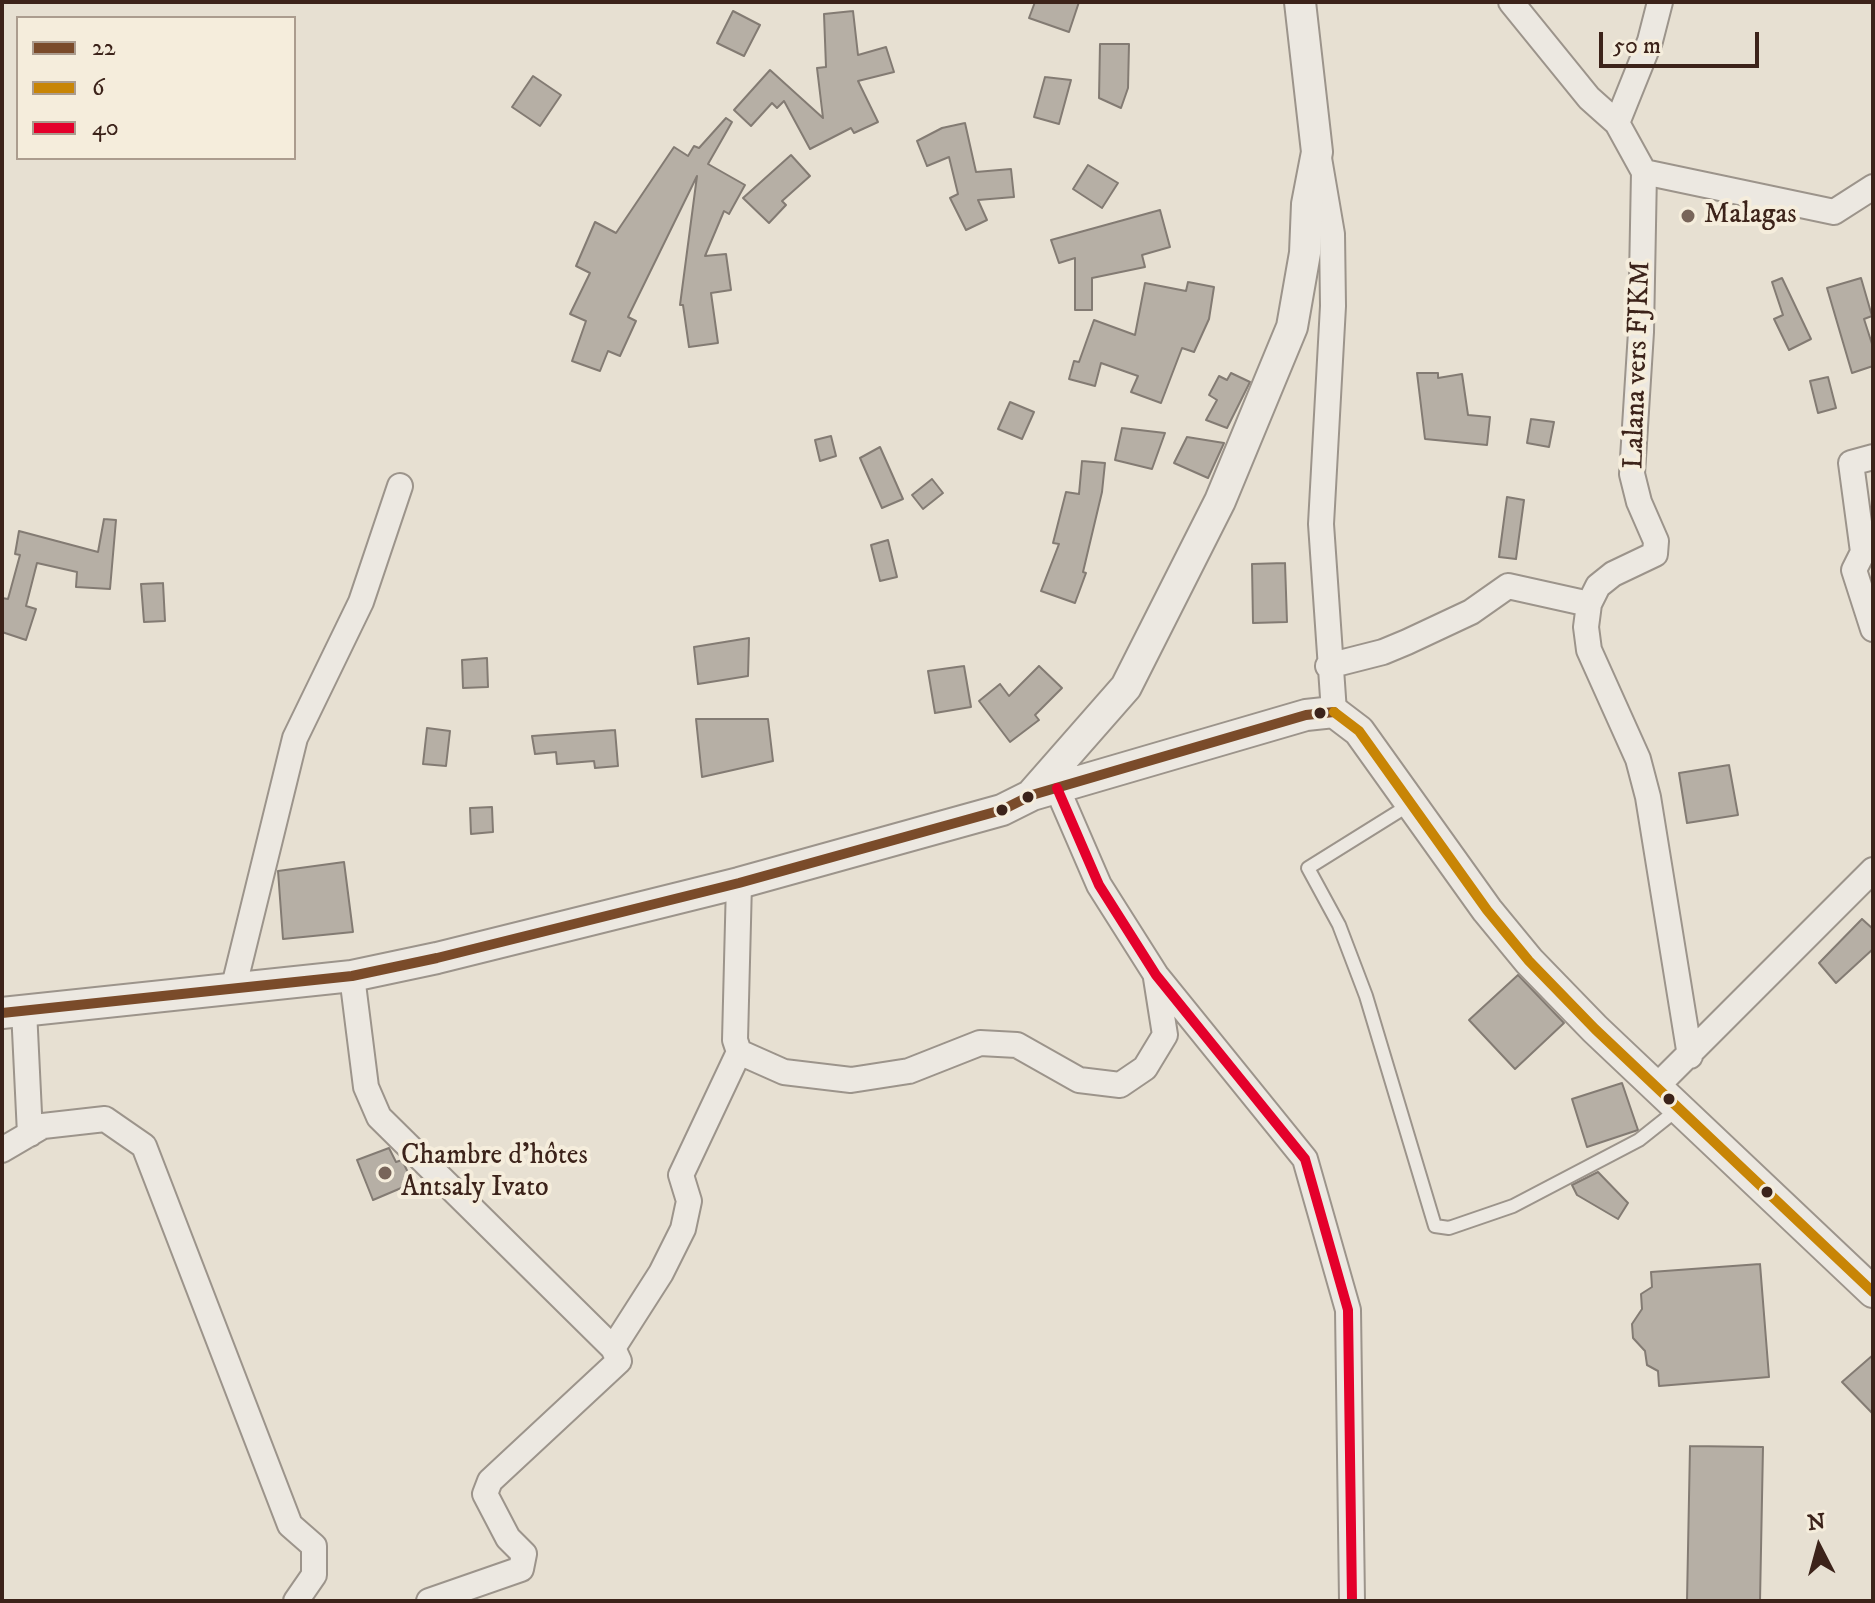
<!DOCTYPE html>
<html>
<head>
<meta charset="utf-8">
<style>
  body { margin:0 }
  #map { position:relative; width:1875px; height:1603px; overflow:hidden; background:#e7e0d2; font-family:"IM FELL DW Pica",serif }
  canvas { display:block }
  .frame { position:absolute; inset:0; border:4px solid #3c231a; pointer-events:none }
  .legend { position:absolute; left:16px; top:16px; width:280px; height:144px; box-sizing:border-box; background:#f5eddc; border:2px solid #ab9c8e; margin:0; padding:10px 14px; list-style:none; font-size:24px; color:#3c231a }
  .legend li { display:flex; align-items:center; gap:16px; height:40px }
  .legend b { width:40px; border:2px solid #ab9c8e }
  .north { position:absolute; left:1779px; top:1507px; width:80px; height:80px; -webkit-text-stroke:6px #f5eddc; paint-order:stroke; rotate:354deg; font-size:22px; font-weight:700; line-height:32px; text-align:center; color:#3c231a }
  .north::after { content:''; display:block; margin:auto; width:28px; height:36px; background:#3c231a; clip-path:polygon(50% 0,100% 100%,50% 72%,0 100%) }
  .scale { position:absolute; left:1599px; top:32px; width:160px; height:36px; box-sizing:border-box; border:4px solid #3c231a; border-top:0; padding-left:10px; font-size:24px; line-height:28px; white-space:nowrap; color:#3c231a; -webkit-text-stroke:6px #f5eddc; paint-order:stroke }
</style>
</head>
<body>
<div id="map">
<canvas width="1875" height="1603"></canvas>
<div class="frame"></div>
<ul class="legend">
<li><b style="height:10px;background:#7a4b2a"></b>22</li>
<li><b style="height:10px;background:#c88506"></b>6</li>
<li><b style="height:10px;background:#e4002b"></b>40</li>
</ul>
<div class="north">N</div>
<div class="scale">50 m</div>
</div>
<script>
const ctx = document.querySelector('canvas').getContext('2d');
ctx.lineJoin = 'round';
function paint(path, color) { ctx.fillStyle = color; ctx.fill(path, 'evenodd'); }
const poly = rows => new Path2D(rows.map(r => 'M' + r).join(''));
function strokePath(path, color, width, dash) { ctx.strokeStyle = color; ctx.lineWidth = width; ctx.lineCap = dash ? 'butt' : 'round'; ctx.setLineDash(dash || []); ctx.stroke(path); }
function label(font, color, halo, rows, align = 'center') {
  ctx.font = font + ' "IM FELL DW Pica",serif'; ctx.lineWidth = 8; ctx.setLineDash([]); ctx.textBaseline = 'middle'; ctx.strokeStyle = halo; ctx.fillStyle = color; for (const [text, x, y, turn = 0] of rows) {
    ctx.save(); ctx.translate(x, y); ctx.rotate((+turn || 0) * Math.PI / 180); ctx.textAlign = isNaN(turn) ? turn : align; if (halo) ctx.strokeText(text, 0, 0); ctx.fillText(text, 0, 0); ctx.restore();
  }
}
const building = poly([
  [1035,2,1079,2,1069,32,1029,18,1035,2],
  [733,11,760,25,744,56,717,43,733,11],
  [853,11,858,55,886,47,894,72,858,81,878,122,854,133,851,128,810,149,784,101,777,108,772,103,751,126,734,110,770,70,823,118,817,68,826,67,824,14,853,11],
  [1100,44,1129,44,1128,88,1121,108,1099,98,1100,44],
  [533,76,561,95,540,126,512,107,533,76],
  [1045,77,1071,80,1059,124,1034,117,1045,77],
  [726,118,732,122,708,164,745,185,729,214,724,211,705,256,726,254,731,290,711,293,718,343,689,347,683,305,680,305,697,176,628,317,636,321,620,356,608,351,600,371,572,361,586,321,570,314,590,273,576,266,595,222,616,233,674,147,688,156,694,146,699,148,726,118],
  [965,123,976,172,1011,169,1014,197,978,200,987,220,966,230,950,198,958,194,949,157,927,166,917,141,942,128,965,123],
  [791,155,810,176,782,201,786,205,769,223,743,198,791,155],
  [1088,165,1118,183,1102,208,1073,189,1088,165],
  [1160,210,1170,247,1142,255,1145,267,1092,278,1092,310,1075,310,1075,258,1059,263,1051,240,1160,210],
  [1782,278,1811,339,1789,350,1774,319,1783,315,1772,282,1782,278],
  [1861,278,1872,316,1864,319,1873,347,1873,366,1852,373,1827,288,1861,278],
  [1188,282,1214,287,1209,319,1194,352,1182,348,1161,403,1131,392,1138,376,1101,363,1095,386,1069,379,1074,361,1079,362,1094,320,1135,335,1145,283,1186,291,1188,282],
  [1231,373,1250,382,1227,428,1206,420,1217,400,1209,395,1219,376,1227,380,1231,373],
  [1417,373,1438,373,1438,378,1462,374,1468,415,1490,417,1487,445,1425,439,1417,373],
  [1828,377,1836,408,1818,413,1810,381,1828,377],
  [1010,402,1034,412,1022,439,998,429,1010,402],
  [1531,419,1554,422,1549,447,1527,443,1531,419],
  [1122,428,1165,433,1152,469,1115,460,1122,428],
  [831,436,836,456,820,461,815,440,831,436],
  [1187,437,1224,443,1208,478,1174,463,1187,437],
  [880,447,903,499,882,508,860,458,880,447],
  [1082,461,1105,463,1102,492,1083,572,1086,573,1075,603,1041,591,1059,544,1053,543,1066,492,1079,494,1082,461],
  [932,479,943,493,923,509,912,495,932,479],
  [1507,497,1524,500,1516,559,1499,557,1507,497],
  [104,519,116,520,110,589,76,587,77,572,37,563,26,606,36,609,26,640,2,632,2,598,8,599,20,555,15,554,19,531,98,552,104,519],
  [888,540,897,577,880,581,871,545,888,540],
  [1285,563,1287,622,1253,623,1252,564,1285,563],
  [163,583,165,621,144,622,141,584,163,583],
  [749,638,748,676,698,684,694,647,749,638],
  [487,658,488,687,463,688,462,660,487,658],
  [964,666,971,707,935,713,928,671,964,666],
  [1039,666,1062,688,1035,715,1039,720,1010,742,979,701,1000,684,1009,696,1039,666],
  [696,719,768,719,773,761,702,777,696,719],
  [427,728,450,731,446,766,423,764,427,728],
  [615,730,618,766,595,768,594,761,557,764,556,752,535,754,532,736,615,730],
  [1729,765,1738,815,1687,823,1679,773,1729,765],
  [492,807,493,832,471,834,470,808,492,807],
  [344,862,353,932,283,939,278,871,344,862],
  [1862,919,1873,929,1873,949,1836,983,1819,963,1862,919],
  [1518,975,1564,1023,1515,1069,1469,1020,1518,975],
  [1622,1083,1638,1130,1587,1147,1572,1099,1622,1083],
  [389,1148,396,1162,402,1160,413,1183,373,1200,357,1160,389,1148],
  [1598,1172,1628,1203,1618,1219,1577,1195,1572,1185,1598,1172],
  [1760,1264,1769,1377,1659,1386,1658,1371,1647,1365,1645,1351,1633,1338,1632,1324,1642,1309,1641,1294,1652,1287,1651,1272,1760,1264],
  [1873,1355,1873,1414,1842,1382,1873,1355],
  [1690,1446,1763,1447,1760,1601,1687,1601,1690,1446]
]);
const service = poly([
  [1409,805,1308,868,1339,925,1366,996,1435,1226,1449,1228,1513,1206,1639,1140,1678,1109]
]);
const minor = poly([
  [1511,2,1589,98,1617,123,1644,172,1641,332,1632,474,1639,502,1656,541,1655,554,1613,574,1598,586,1589,604,1586,627,1589,650,1638,759,1648,797,1690,1056],
  [1617,123,1650,41,1660,2],
  [1319,158,1332,234,1333,306,1321,524,1334,712],
  [1644,172,1834,212,1873,187],
  [1873,457,1851,463,1863,552,1854,570,1873,629],
  [1328,666,1383,652,1407,642,1471,612,1508,586,1589,604],
  [1057,788,1099,885,1156,975,1305,1159,1348,1310,1352,1601],
  [739,883,735,1040,739,1052,784,1072,851,1080,909,1071,980,1043,1017,1045,1079,1080,1120,1085,1145,1068,1165,1035,1156,978],
  [352,976,366,1087,379,1117,613,1348,619,1361,490,1481,485,1494,508,1538,524,1554,521,1569,429,1601],
  [233,990,295,738,361,602,400,486],
  [24,1010,30,1134],
  [1657,1086,1873,870],
  [2,1150,43,1126,105,1119,144,1146,290,1525,314,1546,314,1575,296,1601],
  [613,1348,661,1273,683,1229,689,1201,681,1175,739,1052]
]);
const tertiary = poly([
  [1033,793,1126,687,1220,501,1292,327,1305,253,1307,204,1317,152,1300,2],
  [2,1013,352,976,437,958,739,883,1002,810,1032,795,1306,715,1334,712,1359,731,1487,910,1529,961,1595,1029,1873,1292]
]);
const bus1 = poly([
  [2,1013,352,976,437,958,739,883,1002,810,1032,795,1306,715,1334,712]
]);
const bus2 = poly([
  [1334,712,1359,731,1487,910,1529,961,1595,1029,1873,1292]
]);
const bus3 = poly([
  [1057,788,1099,885,1156,975,1305,1159,1348,1310,1352,1601]
]);
const markers = [
  [1688,216,8,"#78655a"],
  [1320,713,7,"#3c231a"],
  [1028,797,7,"#3c231a"],
  [1002,810,7,"#3c231a"],
  [1669,1099,7,"#3c231a"],
  [385,1173,8,"#78655a"],
  [1767,1192,7,"#3c231a"]
];
const poiNames = [
  ["Malagas",1704,216],
  ["Chambre d'hôtes",401,1157],
  ["Antsaly Ivato",401,1189]
];
const streetNames = [
  ["Lalana vers FJKM",1639,365,-88]
];
paint(building, '#b6afa5');
strokePath(building, '#837b73', 2);
strokePath(service, '#9c948b', 16);
strokePath(minor, '#9c948b', 28);
strokePath(tertiary, '#9c948b', 34);
strokePath(service, '#ece8e1', 12);
strokePath(minor, '#ece8e1', 24);
strokePath(tertiary, '#ece8e1', 30);
strokePath(bus1, '#7a4b2a', 10);
strokePath(bus2, '#c88506', 10);
strokePath(bus3, '#e4002b', 10);
for (const [x, y, r, color] of markers) { const dot = new Path2D(); dot.arc(x, y, r, 0, 2 * Math.PI); ctx.fillStyle = color; ctx.fill(dot); strokePath(dot, '#f5eddc', 3); }
label('28px', '#3c231a', '#f5eddc', poiNames, 'left');
label('28px', '#3c231a', '#f5eddc', streetNames);
</script>
</body>
</html>
